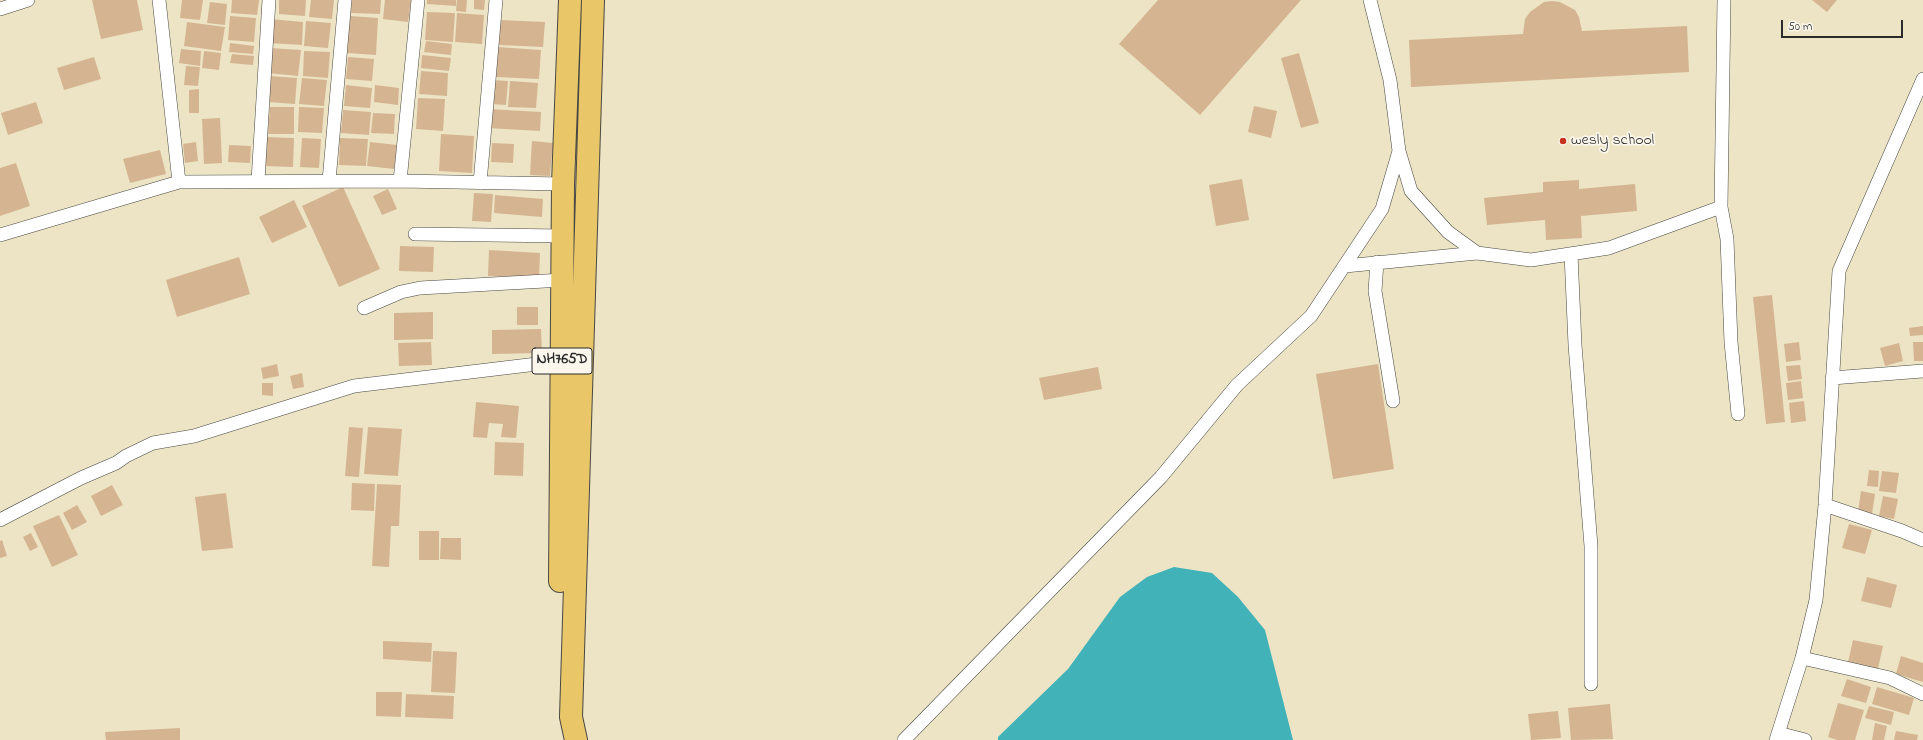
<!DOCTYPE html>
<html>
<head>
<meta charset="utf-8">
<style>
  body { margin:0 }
  #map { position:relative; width:1923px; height:740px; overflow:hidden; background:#ece4c4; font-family:"Indie Flower",sans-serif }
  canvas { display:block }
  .scale { position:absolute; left:1781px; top:20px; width:122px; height:18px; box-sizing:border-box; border:2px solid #2b2b2b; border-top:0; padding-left:5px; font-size:12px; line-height:14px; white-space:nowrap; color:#2b2b2b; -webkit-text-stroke:3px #fbf7ec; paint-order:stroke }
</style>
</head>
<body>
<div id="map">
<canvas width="1923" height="740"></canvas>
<div class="scale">50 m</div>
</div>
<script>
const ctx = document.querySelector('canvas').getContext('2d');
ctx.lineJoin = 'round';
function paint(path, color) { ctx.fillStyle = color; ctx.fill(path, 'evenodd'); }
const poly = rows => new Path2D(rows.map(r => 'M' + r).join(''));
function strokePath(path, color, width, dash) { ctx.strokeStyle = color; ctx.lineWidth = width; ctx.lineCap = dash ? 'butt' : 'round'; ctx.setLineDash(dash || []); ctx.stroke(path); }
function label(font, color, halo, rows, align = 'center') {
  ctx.font = font + ' "Indie Flower",sans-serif'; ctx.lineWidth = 3.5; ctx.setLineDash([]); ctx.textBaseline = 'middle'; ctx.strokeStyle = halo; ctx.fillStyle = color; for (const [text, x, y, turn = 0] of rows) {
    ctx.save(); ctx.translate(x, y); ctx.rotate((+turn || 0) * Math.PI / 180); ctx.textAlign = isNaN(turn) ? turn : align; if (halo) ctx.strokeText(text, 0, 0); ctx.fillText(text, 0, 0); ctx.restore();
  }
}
const water = poly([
  [1174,567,1212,573,1238,597,1265,630,1293,740,998,740,998,737,1068,669,1120,597,1147,577]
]);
const building = poly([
  [92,0,137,0,143,30,101,39],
  [182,0,203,0,200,20,180,18],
  [232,0,259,0,257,15,231,13],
  [279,0,306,0,305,16,279,14],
  [311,0,334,0,332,19,309,17],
  [352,0,381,0,380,14,351,13],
  [385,0,411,0,408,22,383,19],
  [427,0,456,0,456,6,427,4],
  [457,0,467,0,466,12,456,11],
  [474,0,485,0,484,10,474,9],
  [1158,0,1301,0,1200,115,1119,44],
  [1812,0,1837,0,1827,12],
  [1552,1,1560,2,1575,10,1579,17,1582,31,1687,26,1689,72,1411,87,1409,40,1523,34,1525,19,1530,12,1544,2],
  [210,2,227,4,225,25,207,23],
  [427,12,455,13,453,42,425,40],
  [457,13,484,15,482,44,455,42],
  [230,16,256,18,254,42,228,40],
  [350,16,378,18,376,55,347,53],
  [270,19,303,22,302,45,268,43],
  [500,20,545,22,543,47,499,45],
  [306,21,331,23,328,48,304,46],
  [187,22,225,27,221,51,184,46],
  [426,41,452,44,451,55,424,52],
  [230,43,254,46,253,54,229,52],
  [498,47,541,50,539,79,496,77],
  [270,48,301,50,298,76,268,73],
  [181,49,201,51,200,66,179,63],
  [204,51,221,53,219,70,202,68],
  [304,51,330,52,328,78,303,76],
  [1299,53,1319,123,1301,128,1281,58],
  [232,54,254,56,253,65,230,63],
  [422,55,451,58,449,71,421,68],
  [94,57,101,79,64,90,57,68],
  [348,57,374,59,372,81,346,79],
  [186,66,200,67,198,86,184,85],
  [421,71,448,73,447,96,419,94],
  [270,76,297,78,295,104,267,102],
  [302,78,327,80,324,106,299,104],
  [492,80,508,81,506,105,491,104],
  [510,81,538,83,536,108,508,107],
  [346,85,372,88,370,108,344,106],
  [375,85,399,88,398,105,374,102],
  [199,89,199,113,189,113,189,90],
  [418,98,445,99,443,131,416,129],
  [36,102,43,123,8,135,1,113],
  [1254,106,1277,111,1271,138,1248,132],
  [270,107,294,107,294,134,268,134],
  [299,107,324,108,322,133,298,132],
  [488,109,541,112,540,131,487,128],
  [343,110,371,112,369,135,341,133],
  [373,113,395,114,394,134,371,133],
  [220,118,222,163,204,164,202,119],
  [441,134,474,136,472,173,439,171],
  [265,137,294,138,293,167,264,166],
  [302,138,321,139,319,168,300,167],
  [340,138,368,139,366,166,339,165],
  [532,141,553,143,550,176,530,175],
  [196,142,198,161,185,163,183,144],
  [370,142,397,145,394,169,367,166],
  [492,143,514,144,513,163,491,162],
  [229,145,251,146,250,163,228,162],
  [160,150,166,174,130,183,123,159],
  [16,163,30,206,0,216,0,168],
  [1242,179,1249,220,1216,226,1209,185],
  [1579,180,1579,189,1635,184,1637,211,1581,216,1582,238,1546,240,1545,220,1487,225,1484,198,1543,192,1543,182],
  [343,187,380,269,339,287,302,206],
  [388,189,397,209,382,215,373,196],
  [474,193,493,194,491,222,472,221],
  [495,195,543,199,542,217,494,213],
  [294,200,307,227,272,243,259,217],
  [400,246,434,247,433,272,399,271],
  [489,250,540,253,539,278,488,276],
  [239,257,250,294,177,317,166,280],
  [1772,295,1785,422,1766,424,1753,297],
  [517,307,538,307,538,325,517,325],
  [433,312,433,339,394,340,394,313],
  [1923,326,1923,335,1910,336,1909,328],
  [541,329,542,353,492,354,492,330],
  [431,342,432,365,399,366,398,343],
  [1799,342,1801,360,1786,362,1784,344],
  [1913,342,1923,342,1923,361,1914,361],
  [1899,343,1903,361,1885,366,1880,348],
  [277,364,279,376,263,379,261,368],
  [1378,364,1394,469,1333,479,1316,374],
  [1800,365,1802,379,1788,381,1786,366],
  [1098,367,1102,389,1044,400,1039,378],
  [302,373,304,387,293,389,290,376],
  [1801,381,1803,398,1788,400,1786,383],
  [262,383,273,383,273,396,262,395],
  [1804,401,1806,421,1791,423,1789,403],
  [476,402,519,406,516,438,501,437,503,424,489,423,487,438,473,437],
  [349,427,363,428,359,477,345,476],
  [368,427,402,429,398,476,364,474],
  [495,442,524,443,523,476,494,475],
  [1869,470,1879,471,1878,487,1867,486],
  [1882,471,1899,473,1896,493,1879,491],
  [352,483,375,484,374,511,351,510],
  [377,484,401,485,399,526,391,526,389,567,372,566],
  [112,485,123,505,101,516,91,496],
  [1861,491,1875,494,1872,514,1858,512],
  [226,493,233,548,202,551,195,497],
  [1883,496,1898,499,1894,519,1879,516],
  [77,505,87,522,72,530,63,513],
  [59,515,78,555,52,567,33,526],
  [1849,524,1872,530,1865,554,1842,548],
  [419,531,439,531,439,560,419,560],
  [31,533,38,547,30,551,23,537],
  [441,538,461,538,461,560,440,559],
  [2,540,7,556,0,558,0,541],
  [1867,577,1897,585,1891,608,1861,601],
  [1853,640,1883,646,1877,673,1847,667],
  [383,641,432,643,431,662,383,659],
  [433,651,457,652,455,693,431,692],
  [1901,656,1923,663,1923,682,1896,674],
  [1847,679,1871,687,1866,703,1841,696],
  [1877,687,1914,698,1909,715,1872,704],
  [376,692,402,692,401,717,376,716],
  [406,694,454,696,453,719,405,717],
  [1838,703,1864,710,1855,740,1837,740,1828,737],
  [1610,704,1613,739,1571,740,1568,708],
  [1869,706,1894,712,1891,725,1865,718],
  [1558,711,1561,738,1531,740,1528,714],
  [1875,723,1887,726,1884,740,1872,740],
  [180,728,180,740,106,740,105,732],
  [1896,731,1918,735,1917,740,1894,740]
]);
const minor = poly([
  [159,0,179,182,400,181,563,184],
  [1724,0,1721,207,1727,239,1731,342,1738,414],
  [0,9,28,0],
  [1399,151,1411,191,1448,232,1477,253,1531,260,1609,248,1721,207],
  [258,181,269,0],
  [329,181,345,0],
  [400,181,418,0],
  [480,183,496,0],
  [415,234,563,236],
  [0,235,179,182],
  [1571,254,1575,345,1591,546,1591,684],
  [1377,262,1375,291,1393,401],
  [1345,266,1477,253],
  [364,308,401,292,420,288,563,280],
  [1832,378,1923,371],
  [1825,505,1902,531,1923,540],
  [0,520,81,478,116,463,126,456,153,443,194,436,354,386,562,361],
  [1802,658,1890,678,1923,694],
  [1778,733,1805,740],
  [904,740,1161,477,1237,385,1311,316,1382,209,1399,151,1390,80,1370,0],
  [1776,740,1802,658,1816,600,1825,505,1839,271,1923,79]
]);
const trunk = poly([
  [560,581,563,184,570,0],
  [576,740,571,717,593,0]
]);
const markers = [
  [1563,141,4,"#c8321e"]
];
const shields = [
  [562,361,60]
];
const shieldNames = [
  ["NH765D",562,361]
];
const poiNames = [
  ["wesly school",1571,141]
];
paint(water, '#42b2b9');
paint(building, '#d5b591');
strokePath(minor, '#484742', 14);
strokePath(trunk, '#484742', 24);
strokePath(minor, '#fff', 13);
strokePath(trunk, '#e9c769', 22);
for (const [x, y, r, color] of markers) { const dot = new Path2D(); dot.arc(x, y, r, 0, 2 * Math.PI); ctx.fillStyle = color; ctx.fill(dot); strokePath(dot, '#fbf7ec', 1.5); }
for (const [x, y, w] of shields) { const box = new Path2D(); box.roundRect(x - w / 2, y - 13, w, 26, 3); ctx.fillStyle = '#fbf7ec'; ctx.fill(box); strokePath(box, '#2b2b2b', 1); }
label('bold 15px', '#2b2b2b', null, shieldNames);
label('16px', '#2b2b2b', '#fbf7ec', poiNames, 'left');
</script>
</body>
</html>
